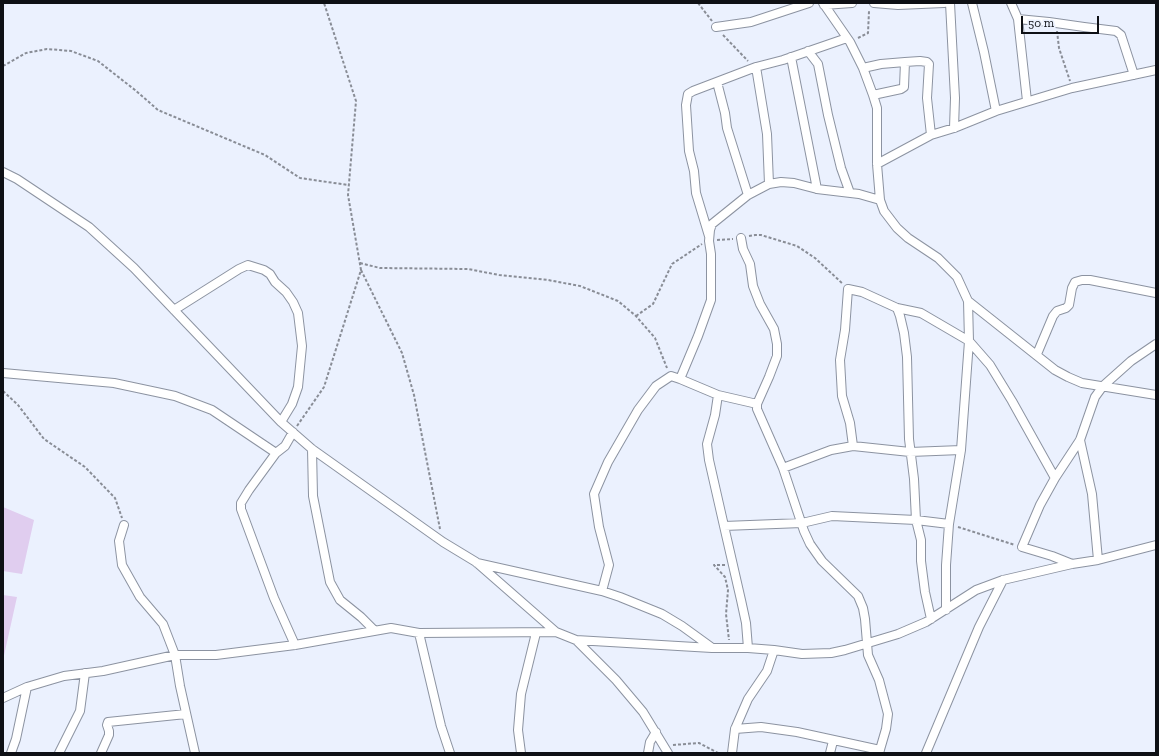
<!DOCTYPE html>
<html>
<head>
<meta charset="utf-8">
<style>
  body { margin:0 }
  #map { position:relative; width:1159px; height:756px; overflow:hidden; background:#ebf1fe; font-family:"Zilla Slab",serif }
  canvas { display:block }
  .frame { position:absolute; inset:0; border:4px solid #0e1015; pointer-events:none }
  .scale { position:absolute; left:1021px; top:16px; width:78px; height:18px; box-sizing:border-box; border:2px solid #0e1015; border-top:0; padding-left:5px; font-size:12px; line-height:14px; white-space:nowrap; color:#0e1015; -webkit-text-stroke:3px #ebf1fe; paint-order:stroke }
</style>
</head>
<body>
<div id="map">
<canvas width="1159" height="756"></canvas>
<div class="frame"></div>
<div class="scale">50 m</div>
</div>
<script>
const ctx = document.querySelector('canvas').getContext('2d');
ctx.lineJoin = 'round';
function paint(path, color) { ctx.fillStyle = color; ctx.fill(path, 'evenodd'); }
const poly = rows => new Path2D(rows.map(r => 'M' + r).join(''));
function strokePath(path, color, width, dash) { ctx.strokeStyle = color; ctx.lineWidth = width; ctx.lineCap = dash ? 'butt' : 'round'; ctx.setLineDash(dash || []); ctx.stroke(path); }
const green = poly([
  [3,507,34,520,22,574,3,571],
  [3,595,17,597,3,660]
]);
const path = poly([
  [698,3,712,21],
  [1057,31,1059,48,1070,81],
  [723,35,748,61],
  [858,38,868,33,869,11],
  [3,66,26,53,47,49,71,51,98,61,135,90,158,110,265,155,300,178,348,185],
  [749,236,755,235,761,235,797,246,815,258,843,284],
  [717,240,733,239],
  [360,263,380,268,468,269,499,275,548,280,580,286,618,301,636,316,655,338,667,368],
  [361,270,402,353,414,395,440,529],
  [636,316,653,304,672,264,702,244],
  [3,391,18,405,44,439,85,467,115,498,122,518],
  [297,426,324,387,361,270,348,195,356,101,324,3],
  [958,527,1015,545],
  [725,565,714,565,725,577,728,590,726,614,729,640],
  [673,745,699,743,718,753]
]);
const street = poly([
  [823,3,850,42,863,68,873,95,877,108,877,164,880,200,884,211,897,228,908,238,938,258,957,277,968,301,969,341,990,365,1012,401,1055,478],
  [874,3,898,5,944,3],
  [950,3,955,98,954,128],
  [972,3,984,52,996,111],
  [1011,3,1018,19,1027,101],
  [824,5,852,3],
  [1018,19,1049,22,1084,27,1116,31,1121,35,1134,75],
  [716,27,751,22,809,3],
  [808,51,818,64,828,115,841,168,850,193],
  [791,57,817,189],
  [756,67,767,134,769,184],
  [863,68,881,64,905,62,920,61,927,62,929,64,927,98,931,135],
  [717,82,725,113,727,128,748,195],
  [873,95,901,89,904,87,905,62],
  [877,164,931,135,954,128,996,111,1072,88,1156,70],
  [3,172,17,179,89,227,134,268,281,422,312,449,443,542,476,562,556,632,576,640,616,680,643,712,668,753],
  [709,236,696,193,694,171,689,151,686,105,688,94,693,91,756,67,783,60,847,38],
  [741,238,743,249,750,264,753,286,760,304,774,329,777,344,777,356,769,377,757,404,757,409,783,468,804,531,810,544,822,561,858,596,863,608,865,619,868,655,879,680,888,714,886,729,879,753],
  [968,301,1055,370,1068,377,1082,383,1156,395],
  [897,308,900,316,904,333,907,357,909,439,914,479,916,520,921,540,921,561,925,592,931,619],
  [174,310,239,269,248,265,264,270,270,274,275,282,286,292,293,302,298,313,302,346,298,387,292,404,281,422],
  [1037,354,1053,316,1057,311,1066,308,1069,305,1072,288,1075,282,1082,280,1090,280,1156,293],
  [3,373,114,383,175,396,212,410,276,453,285,446,293,432],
  [680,379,698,336,711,300,711,254,709,241,710,230,712,224,748,195,769,184,781,182,794,183,817,189,859,194,880,200],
  [718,395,715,415,707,444,709,460,724,526],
  [1080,440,1092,494,1098,560],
  [853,446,850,423,842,396,840,360,845,330,848,289,862,292,897,308,921,313,969,341,961,450,949,524,946,565,946,610],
  [312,449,313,496,330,582,340,600,361,617,374,630],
  [276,453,249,490,241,503,241,509,274,598,295,645],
  [783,468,831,450,853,446,910,452,961,450],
  [124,525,119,541,122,565,140,597,163,624,175,655,180,686,195,753],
  [477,563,602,591,620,597,662,614,682,626,711,647],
  [1072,564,1052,556,1022,547,1040,505,1055,478,1080,440,1095,397,1103,386,1131,361,1156,344],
  [602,591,609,565,599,527,594,494,608,462,638,410,656,386,671,376,680,379,718,395,757,404],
  [419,633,441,726,450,753],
  [576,640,712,648,748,648,774,650,802,654,831,653,845,650,898,634,926,622,976,590,1003,580,1072,564,1098,560,1156,545],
  [748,648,746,623,741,600,724,526,802,523,832,516,916,520,949,524],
  [3,698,27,687,64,676,103,671,175,655,216,655,295,645,391,628,419,633,556,632],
  [735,729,761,727,797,732,880,750],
  [11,753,16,739,27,687],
  [59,753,80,711,85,673],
  [101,753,109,735,109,731,107,725,108,722,186,714],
  [521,753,518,730,521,694,536,633],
  [648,753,650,742,656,732],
  [732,753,735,729,748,699,767,671,774,650],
  [830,753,833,741],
  [926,753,979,627,1003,580]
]);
paint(green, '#e0cdef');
strokePath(street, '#8c93a1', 10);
strokePath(path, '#898d96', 2, [3, 2]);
strokePath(street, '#fff', 8);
</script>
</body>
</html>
